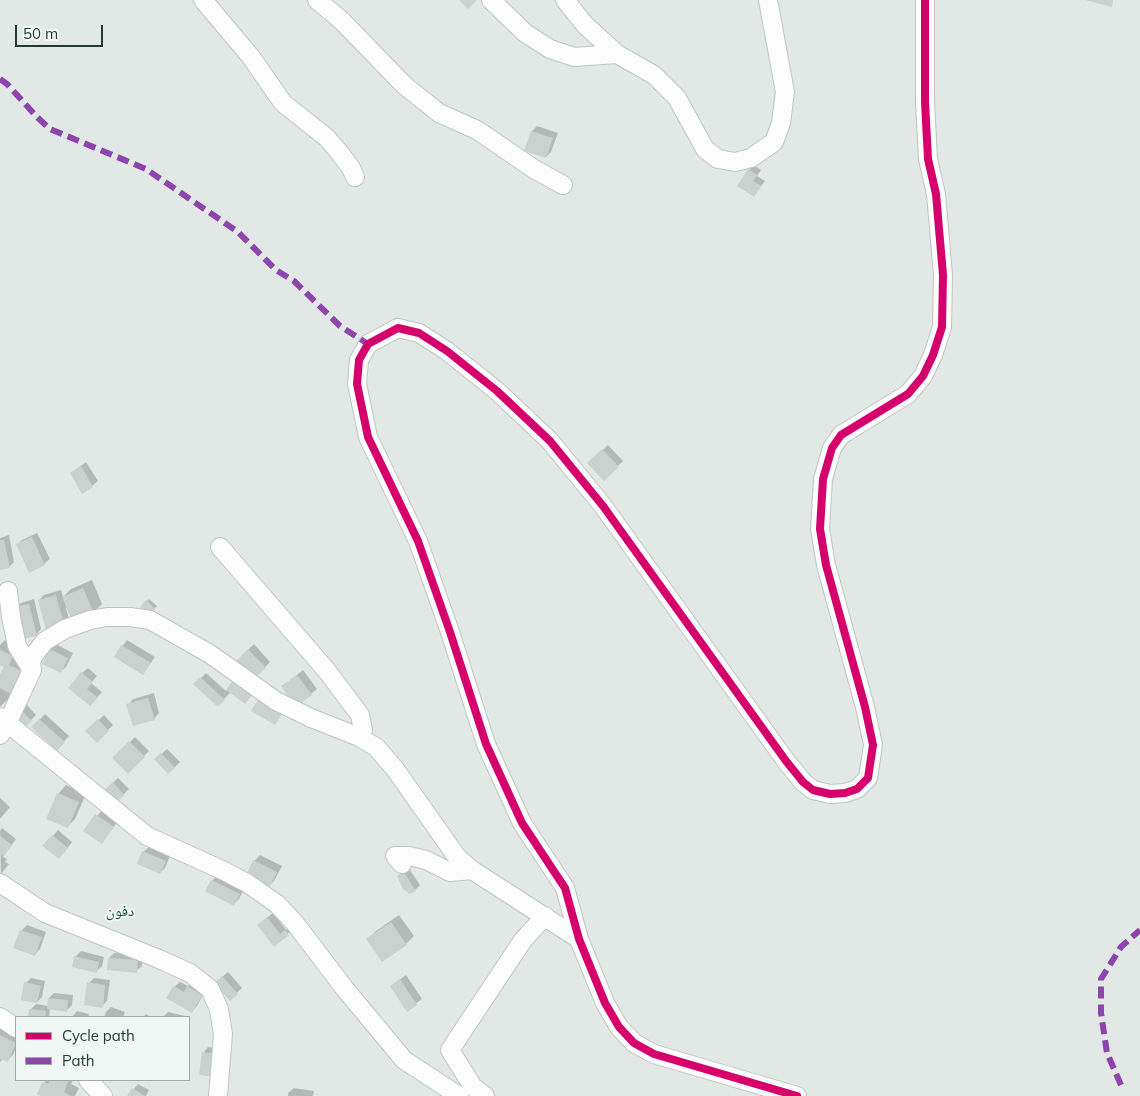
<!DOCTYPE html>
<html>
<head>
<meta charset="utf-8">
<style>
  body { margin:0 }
  #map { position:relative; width:1140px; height:1096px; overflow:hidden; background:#e2e8e5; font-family:Mulish,sans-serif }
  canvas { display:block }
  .legend { position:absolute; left:15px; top:1016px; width:175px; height:65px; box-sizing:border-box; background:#f0f7f4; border:1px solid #9daca8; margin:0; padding:6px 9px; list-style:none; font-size:15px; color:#203b35 }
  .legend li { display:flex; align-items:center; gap:10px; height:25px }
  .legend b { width:25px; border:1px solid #9daca8 }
  .scale { position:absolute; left:15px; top:25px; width:88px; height:22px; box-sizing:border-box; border:2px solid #203b35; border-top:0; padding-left:6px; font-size:15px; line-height:18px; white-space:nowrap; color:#203b35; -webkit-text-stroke:4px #f0f7f4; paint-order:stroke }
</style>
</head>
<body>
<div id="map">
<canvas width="1140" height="1096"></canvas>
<ul class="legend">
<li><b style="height:6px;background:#d6006c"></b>Cycle path</li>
<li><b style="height:6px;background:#8e44ad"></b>Path</li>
</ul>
<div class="scale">50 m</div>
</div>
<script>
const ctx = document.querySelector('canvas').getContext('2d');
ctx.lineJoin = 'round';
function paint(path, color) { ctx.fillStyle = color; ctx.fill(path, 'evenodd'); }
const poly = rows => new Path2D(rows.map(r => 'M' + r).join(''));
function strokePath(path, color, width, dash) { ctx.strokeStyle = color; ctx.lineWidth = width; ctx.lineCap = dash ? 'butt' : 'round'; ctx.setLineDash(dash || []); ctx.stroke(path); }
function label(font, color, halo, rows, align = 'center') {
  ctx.font = font + ' Mulish,"Noto Naskh Arabic",sans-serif'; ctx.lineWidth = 4; ctx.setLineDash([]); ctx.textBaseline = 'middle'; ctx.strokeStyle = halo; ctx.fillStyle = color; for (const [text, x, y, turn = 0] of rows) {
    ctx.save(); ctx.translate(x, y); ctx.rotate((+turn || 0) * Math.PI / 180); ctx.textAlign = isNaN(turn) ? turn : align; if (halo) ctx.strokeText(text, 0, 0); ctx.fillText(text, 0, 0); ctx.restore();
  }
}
const shadow = poly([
  [537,126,558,133,551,152,546,157,526,150,532,131],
  [754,165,761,170,757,176,765,181,754,195,749,170],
  [608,445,623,461,604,479,589,463],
  [86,462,98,481,92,486,71,473],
  [37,533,50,559,44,564,17,545,22,540],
  [9,535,14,562,9,567,0,569,0,538],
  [92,580,102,604,94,612,66,608,69,619,64,624,39,600,44,595,61,590,63,597,71,589],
  [34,599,41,629,36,635,16,608,21,603],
  [149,599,157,606,149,614,141,607],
  [5,640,21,648,29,662,19,684,10,693,12,695,0,707,0,677,5,666,0,664,0,645],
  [127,640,155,657,143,674,115,656],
  [56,644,73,653,66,667,60,672,43,663,50,649],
  [254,644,270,662,254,678,237,661],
  [88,668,97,676,91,683,102,692,90,705,82,673],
  [303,670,317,689,297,705,283,686],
  [206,673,226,691,234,681,231,692,223,700,195,684],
  [154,693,159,713,154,719,128,705,133,699],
  [26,704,36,715,25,726,15,715],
  [45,714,69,736,57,749,33,727],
  [104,715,113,725,97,741,87,731],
  [135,737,149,751,128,772,114,758],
  [167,749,180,762,169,773,156,759],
  [118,778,129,789,112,805,102,794],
  [66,785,86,794,75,819,67,827,58,794],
  [0,798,10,807,0,819],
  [102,810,118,821,102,843,85,831],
  [2,828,16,839,3,857,7,859,5,862,9,864,1,874,0,831],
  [58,830,72,842,64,853,44,846],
  [149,847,170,856,165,868,160,873,143,852],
  [260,855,282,866,274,881,269,886,247,875,254,861],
  [408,867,420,885,415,890,398,876],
  [217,875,244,889,239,899,234,904,212,881],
  [273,913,286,930,291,926,293,929,274,945,264,920],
  [399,915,414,936,406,944,368,939,376,931],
  [27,925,46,932,40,949,34,955,15,948,22,930],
  [81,951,104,957,102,966,96,972,73,966,76,956],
  [114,953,143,955,142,966,136,971,109,958],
  [228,972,242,988,230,999,216,983],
  [406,975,422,999,407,1010,391,986],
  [31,978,45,981,42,997,37,1002,26,983],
  [94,978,110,980,107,1001,102,1006,89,983],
  [180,982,188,986,193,982,206,989,197,1006,192,1011,174,987],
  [54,993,73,995,72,1005,67,1010,50,1008,49,1017,30,1017,30,1010,36,1004,48,1006,49,998],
  [111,1007,125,1012,123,1017,104,1017,106,1012],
  [77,1011,89,1014,88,1017,72,1017],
  [168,1012,185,1016,185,1017,163,1017],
  [146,1014,151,1017,143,1017],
  [0,1028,16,1036,16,1048,13,1055,7,1061,3,1059,0,1062],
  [208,1047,224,1049,221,1071,203,1053],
  [46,1080,73,1080,71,1084,79,1088,75,1096,43,1096,44,1083],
  [138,1084,149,1090,146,1096,128,1096],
  [294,1088,314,1091,313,1096,288,1096,288,1093]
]);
const building = poly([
  [459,0,477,0,468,9],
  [1085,0,1113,0,1112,7],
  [531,131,553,138,546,158,524,151],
  [748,169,757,175,753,181,761,186,754,197,737,186],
  [602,449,619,467,604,481,587,463],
  [81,466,93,487,82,494,70,473],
  [32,537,45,565,29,573,16,544],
  [0,540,4,540,10,568,0,570],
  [83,588,94,613,73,623,62,597],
  [56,595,64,625,46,630,38,600],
  [146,600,155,609,149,616,140,607],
  [29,604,37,636,22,639,14,607],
  [121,645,151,663,143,675,114,657],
  [49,649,68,658,61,673,42,664],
  [248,649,266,668,254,679,236,661],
  [0,650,13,656,9,665,22,671,11,694,0,688,0,674,4,667,0,665],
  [81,672,93,682,87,689,98,698,90,706,68,688],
  [297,675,312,695,296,707,281,686],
  [200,677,225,700,218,707,193,684],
  [233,680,253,694,245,704,226,690],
  [148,698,155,720,133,726,126,704],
  [258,700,282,714,275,725,251,711],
  [20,709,32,721,25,727,13,715],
  [39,719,65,742,57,751,31,727],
  [98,719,109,731,97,743,85,731],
  [129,741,145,757,128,774,112,758],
  [161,753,175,768,168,774,154,759],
  [113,782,124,795,112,807,100,794],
  [57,793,79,802,68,828,46,819],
  [95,814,114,827,102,844,83,831],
  [52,835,68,848,59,859,42,846],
  [0,836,12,845,4,856,0,853],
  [142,851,166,861,160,874,137,864],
  [253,860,277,872,269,888,246,876],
  [403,871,416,891,410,894,403,889,397,876],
  [211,880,240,894,234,906,205,891],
  [267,917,280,934,285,930,289,935,274,947,257,925],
  [391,922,407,945,382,962,366,939],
  [20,930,42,937,35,956,13,948],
  [74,956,99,962,97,973,72,967],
  [108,958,138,960,137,973,107,970],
  [222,976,238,994,230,1001,214,983],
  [400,979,417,1005,407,1012,390,986],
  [24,982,41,986,37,1003,21,1000],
  [87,982,105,985,103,1008,84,1005],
  [173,986,184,992,187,986,202,995,192,1013,166,998],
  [48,998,68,1000,67,1012,47,1009],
  [29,1009,46,1011,45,1017,28,1017],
  [0,1035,16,1043,8,1062,0,1059],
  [202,1052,219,1054,216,1077,199,1075],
  [50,1080,69,1080,64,1092,71,1096,40,1096,37,1094,42,1082,48,1084],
  [132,1088,145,1096,127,1096]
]);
const minor = poly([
  [203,0,251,57,283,103,327,138,339,152,351,168,355,177],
  [317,0,342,21,404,85,439,113,477,130,534,169,563,185],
  [491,0,525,33,550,49,574,57,617,54],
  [565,0,585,25,617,54,654,75,677,98,705,149,718,159,735,162,751,158,774,142,781,123,785,92,768,0],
  [220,547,327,671,360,715,363,730,359,737],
  [8,591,11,617,17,646,32,670],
  [0,717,147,836,222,870,247,883,277,904,294,922,345,989,404,1060,459,1096],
  [0,735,7,724,32,670,31,662,34,655,45,641,65,629,90,620,107,617,130,617,150,620,210,654,276,701,311,718,359,737,376,747,395,769,457,857,472,870,579,939],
  [402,864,395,856,409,856,426,860,450,872,472,870],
  [0,883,45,913,159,959,190,973,210,989,219,1009,223,1034,218,1096],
  [0,1017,16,1028],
  [88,1080,103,1096],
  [485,1096,473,1087,450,1050,523,940,545,916],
  [797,1096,654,1054,634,1043,619,1027,605,1003,579,939,565,888,522,823,486,744,450,632,418,541,368,437,357,384,359,360,368,344,398,328,419,333,447,351,497,391,550,441,603,506,786,761,803,782,813,790,830,794,845,793,857,789,868,778,873,745,865,707,826,565,820,529,823,479,832,448,841,435,908,394,923,376,933,355,942,327,943,275,936,194,928,159,925,102,925,0]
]);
const quiet = poly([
  [0,79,7,84,37,117,50,129,146,169,238,232,276,270,294,281,340,326,368,344],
  [1121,1085,1107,1053,1101,1013,1101,979,1121,947,1140,930]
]);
const cycleway = poly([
  [797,1096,654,1054,634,1043,619,1027,605,1003,579,939,565,888,522,823,486,744,450,632,418,541,368,437,357,384,359,360,368,344,398,328,419,333,447,351,497,391,550,441,603,506,786,761,803,782,813,790,830,794,845,793,857,789,868,778,873,745,865,707,826,565,820,529,823,479,832,448,841,435,908,394,923,376,933,355,942,327,943,275,936,194,928,159,925,102,925,0]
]);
const quarterNames = [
  ["دفون",120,911]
];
paint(shadow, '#0003');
paint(building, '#cbd1ce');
strokePath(minor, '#bfc5c2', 20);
strokePath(minor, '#fbfcfb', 18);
strokePath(quiet, '#8e44ad', 6, [12, 6]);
strokePath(cycleway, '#d6006c', 8);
label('15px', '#1c4d43', '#f0f7f4', quarterNames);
</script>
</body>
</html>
